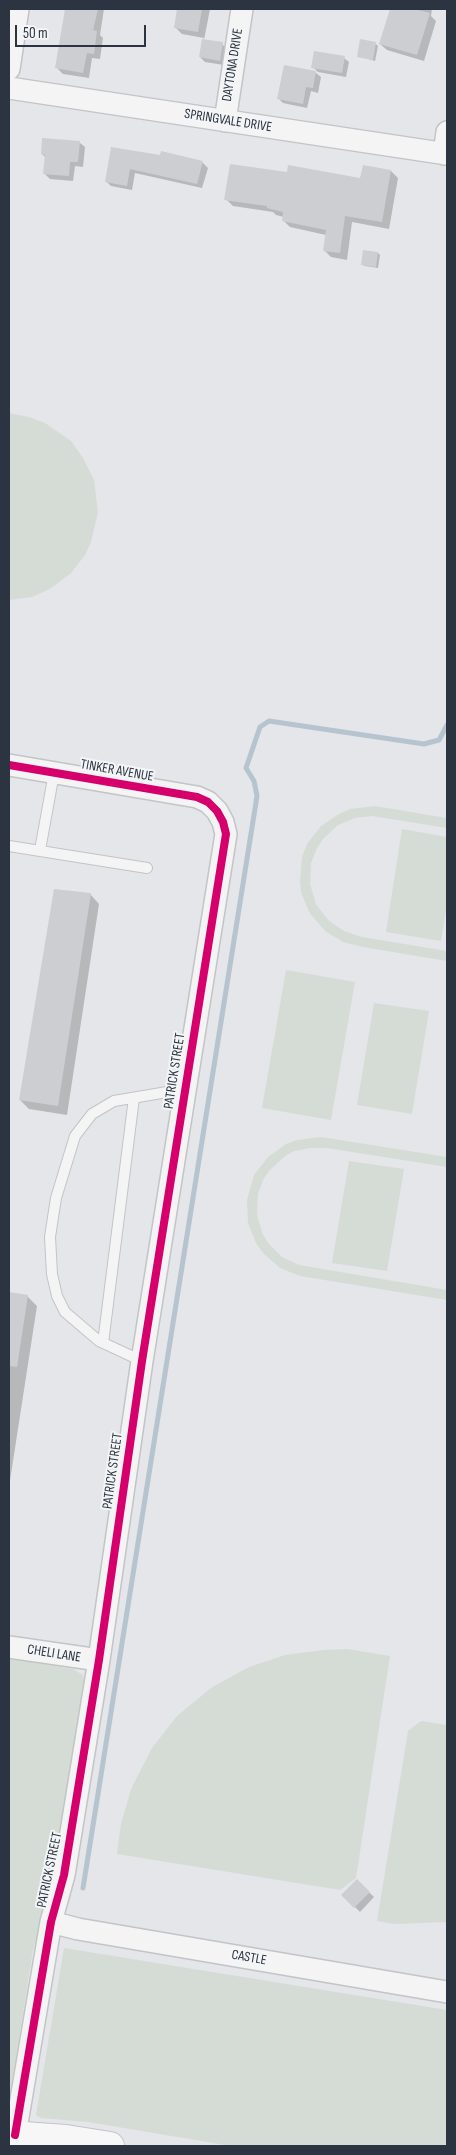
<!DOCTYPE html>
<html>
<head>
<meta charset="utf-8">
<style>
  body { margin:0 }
  #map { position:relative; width:456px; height:2155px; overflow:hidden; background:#e4e6e9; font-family:"Sofia Sans Condensed",sans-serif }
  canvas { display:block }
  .frame { position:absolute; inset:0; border:10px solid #2c3441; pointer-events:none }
  .scale { position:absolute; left:15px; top:25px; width:131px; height:22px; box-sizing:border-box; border:2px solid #2c3441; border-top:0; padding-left:6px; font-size:15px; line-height:18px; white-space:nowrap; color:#2c3441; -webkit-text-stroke:4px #f3f5f7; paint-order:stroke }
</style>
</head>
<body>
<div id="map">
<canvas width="456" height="2155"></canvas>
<div class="frame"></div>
<div class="scale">50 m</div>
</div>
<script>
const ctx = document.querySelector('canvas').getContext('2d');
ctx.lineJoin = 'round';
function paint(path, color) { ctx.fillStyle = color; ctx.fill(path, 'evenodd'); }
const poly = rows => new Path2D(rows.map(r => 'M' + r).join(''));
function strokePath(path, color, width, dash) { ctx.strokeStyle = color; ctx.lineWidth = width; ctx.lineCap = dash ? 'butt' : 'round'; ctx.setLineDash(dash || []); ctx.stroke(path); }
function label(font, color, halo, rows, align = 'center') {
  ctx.font = font + ' "Sofia Sans Condensed",sans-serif'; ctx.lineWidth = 4; ctx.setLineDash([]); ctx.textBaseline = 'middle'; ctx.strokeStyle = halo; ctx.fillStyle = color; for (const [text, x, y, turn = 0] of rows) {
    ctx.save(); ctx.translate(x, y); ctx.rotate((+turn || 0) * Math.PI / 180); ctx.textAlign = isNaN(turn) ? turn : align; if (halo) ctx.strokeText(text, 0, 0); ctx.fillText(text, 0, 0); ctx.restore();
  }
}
const green = poly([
  [9,413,29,417,45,423,71,441,83,458,94,480,98,512,91,542,85,555,71,573,50,589,32,597,9,600],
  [375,806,447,818,447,828,372,816,355,818,338,825,323,839,317,848,311,863,310,884,316,904,328,920,344,931,362,937,447,951,447,961,363,947,343,942,325,931,309,912,301,892,300,881,302,857,307,844,321,826,339,814,350,809],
  [402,829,447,837,447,904,441,941,386,932],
  [286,970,355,982,331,1120,262,1108],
  [374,1003,429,1011,412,1114,357,1105],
  [321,1137,447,1157,447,1167,327,1148,310,1148,294,1151,285,1156,270,1170,264,1178,258,1194,257,1215,263,1235,269,1244,282,1257,299,1265,447,1290,447,1300,300,1276,280,1268,264,1254,256,1243,248,1223,247,1200,254,1175,268,1157,286,1144,297,1140],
  [349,1161,404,1169,387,1271,332,1263],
  [347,1649,390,1656,356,1878,340,1890,117,1854,121,1824,131,1789,152,1748,177,1716,211,1688,249,1667,285,1655,324,1650],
  [9,1658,73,1669,83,1675,85,1686,52,1889,33,1950,9,2101],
  [421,1721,447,1725,447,1922,394,1924,377,1921,408,1731],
  [64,1948,447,2010,447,2146,231,2146,88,2122,41,2118,36,2115]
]);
const shadow = poly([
  [67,9,104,9,100,35,103,38,100,59,92,58,89,78,63,74,57,68],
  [178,9,210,9,204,40,222,44,227,49,224,65,205,62,200,57,204,38,182,34,175,27],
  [391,9,432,9,431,16,436,21,424,61,387,50,380,44],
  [376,44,378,46,375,61,358,56],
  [344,58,349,62,346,77,318,72,313,67],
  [285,66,316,73,321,77,318,93,311,91,307,108,283,103,278,98],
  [80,143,85,147,83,167,75,166,73,181,50,179,45,174,46,158,42,154],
  [112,149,161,157,162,152,203,163,208,168,202,188,135,173,132,190,111,186,106,181],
  [391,171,398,178,389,229,352,222,347,260,331,257,324,250,326,235,290,227,283,220,284,217,276,215,273,212,233,206,226,199,288,173,361,180],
  [378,253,380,255,378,268,365,266,362,264],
  [90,894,99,904,67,1115,29,1109,20,1100],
  [9,1294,27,1296,37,1306,9,1487],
  [357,1881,374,1897,360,1912,343,1895]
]);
const stream = poly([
  [83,1888,257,796,254,781,246,768,260,727,269,721,424,744,439,740,447,725]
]);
const building = poly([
  [65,9,98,9,93,30,97,31,94,54,87,53,83,73,55,68],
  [177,9,202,9,198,32,174,28],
  [390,9,414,9,430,13,417,55,379,44],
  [202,39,223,42,220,61,199,57],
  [360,39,376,42,373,60,357,57],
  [314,51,345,56,342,73,311,68],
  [284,65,316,71,313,88,306,87,303,104,277,99],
  [42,138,80,141,78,162,70,162,69,176,43,174,45,155,41,154],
  [111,147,160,155,161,151,203,161,197,184,130,169,127,186,105,182],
  [230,164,287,172,288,165,360,178,363,165,391,170,382,222,345,216,340,253,323,251,326,230,282,221,283,212,267,208,267,206,224,200],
  [363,250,378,252,376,267,361,265],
  [54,889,91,893,58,1106,19,1100],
  [9,1292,28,1295,17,1367,9,1366],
  [357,1879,370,1892,354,1908,341,1895]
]);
const lane = poly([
  [9,846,147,868],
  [40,850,54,773],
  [103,1343,134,1098],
  [142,1361,99,1341,65,1312,57,1296,52,1274,50,1237,56,1198,75,1136,92,1114,114,1101,185,1089]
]);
const street = poly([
  [9,69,18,9],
  [9,88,447,154],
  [225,121,242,9],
  [444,154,447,132],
  [9,765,197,797,208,802,217,811,223,822,226,834,142,1361,99,1660,64,1875,51,1922,15,2135],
  [9,1647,99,1660],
  [51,1922,78,1929,447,1992]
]);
const secondary = poly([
  [9,2135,66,2139,110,2146]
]);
const cycleway = poly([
  [9,765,197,797,208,802,217,811,223,822,226,834,142,1361,99,1660,64,1875,51,1922,15,2135]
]);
const streetNames = [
  ["DAYTONA DRIVE",233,65,-81],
  ["SPRINGVALE DRIVE",228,121,9],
  ["TINKER AVENUE",117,771,10],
  ["PATRICK STREET",175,1071,-81],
  ["PATRICK STREET",113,1471,-82],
  ["CHELI LANE",54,1654,9],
  ["PATRICK STREET",50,1870,-78],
  ["CASTLE",249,1958,10]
];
paint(green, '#d5dcd5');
paint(shadow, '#0003');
strokePath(stream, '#b6c4d0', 5);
paint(building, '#cdced1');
strokePath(lane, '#c2c4c7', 12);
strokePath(street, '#c2c4c7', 24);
strokePath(secondary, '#c2c4c7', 30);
strokePath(lane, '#f4f4f5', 10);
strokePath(street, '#f4f4f5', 21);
strokePath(secondary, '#f7f7f8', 28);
strokePath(cycleway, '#d6006c', 8);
label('14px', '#2c3441', '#f3f5f7', streetNames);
</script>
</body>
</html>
